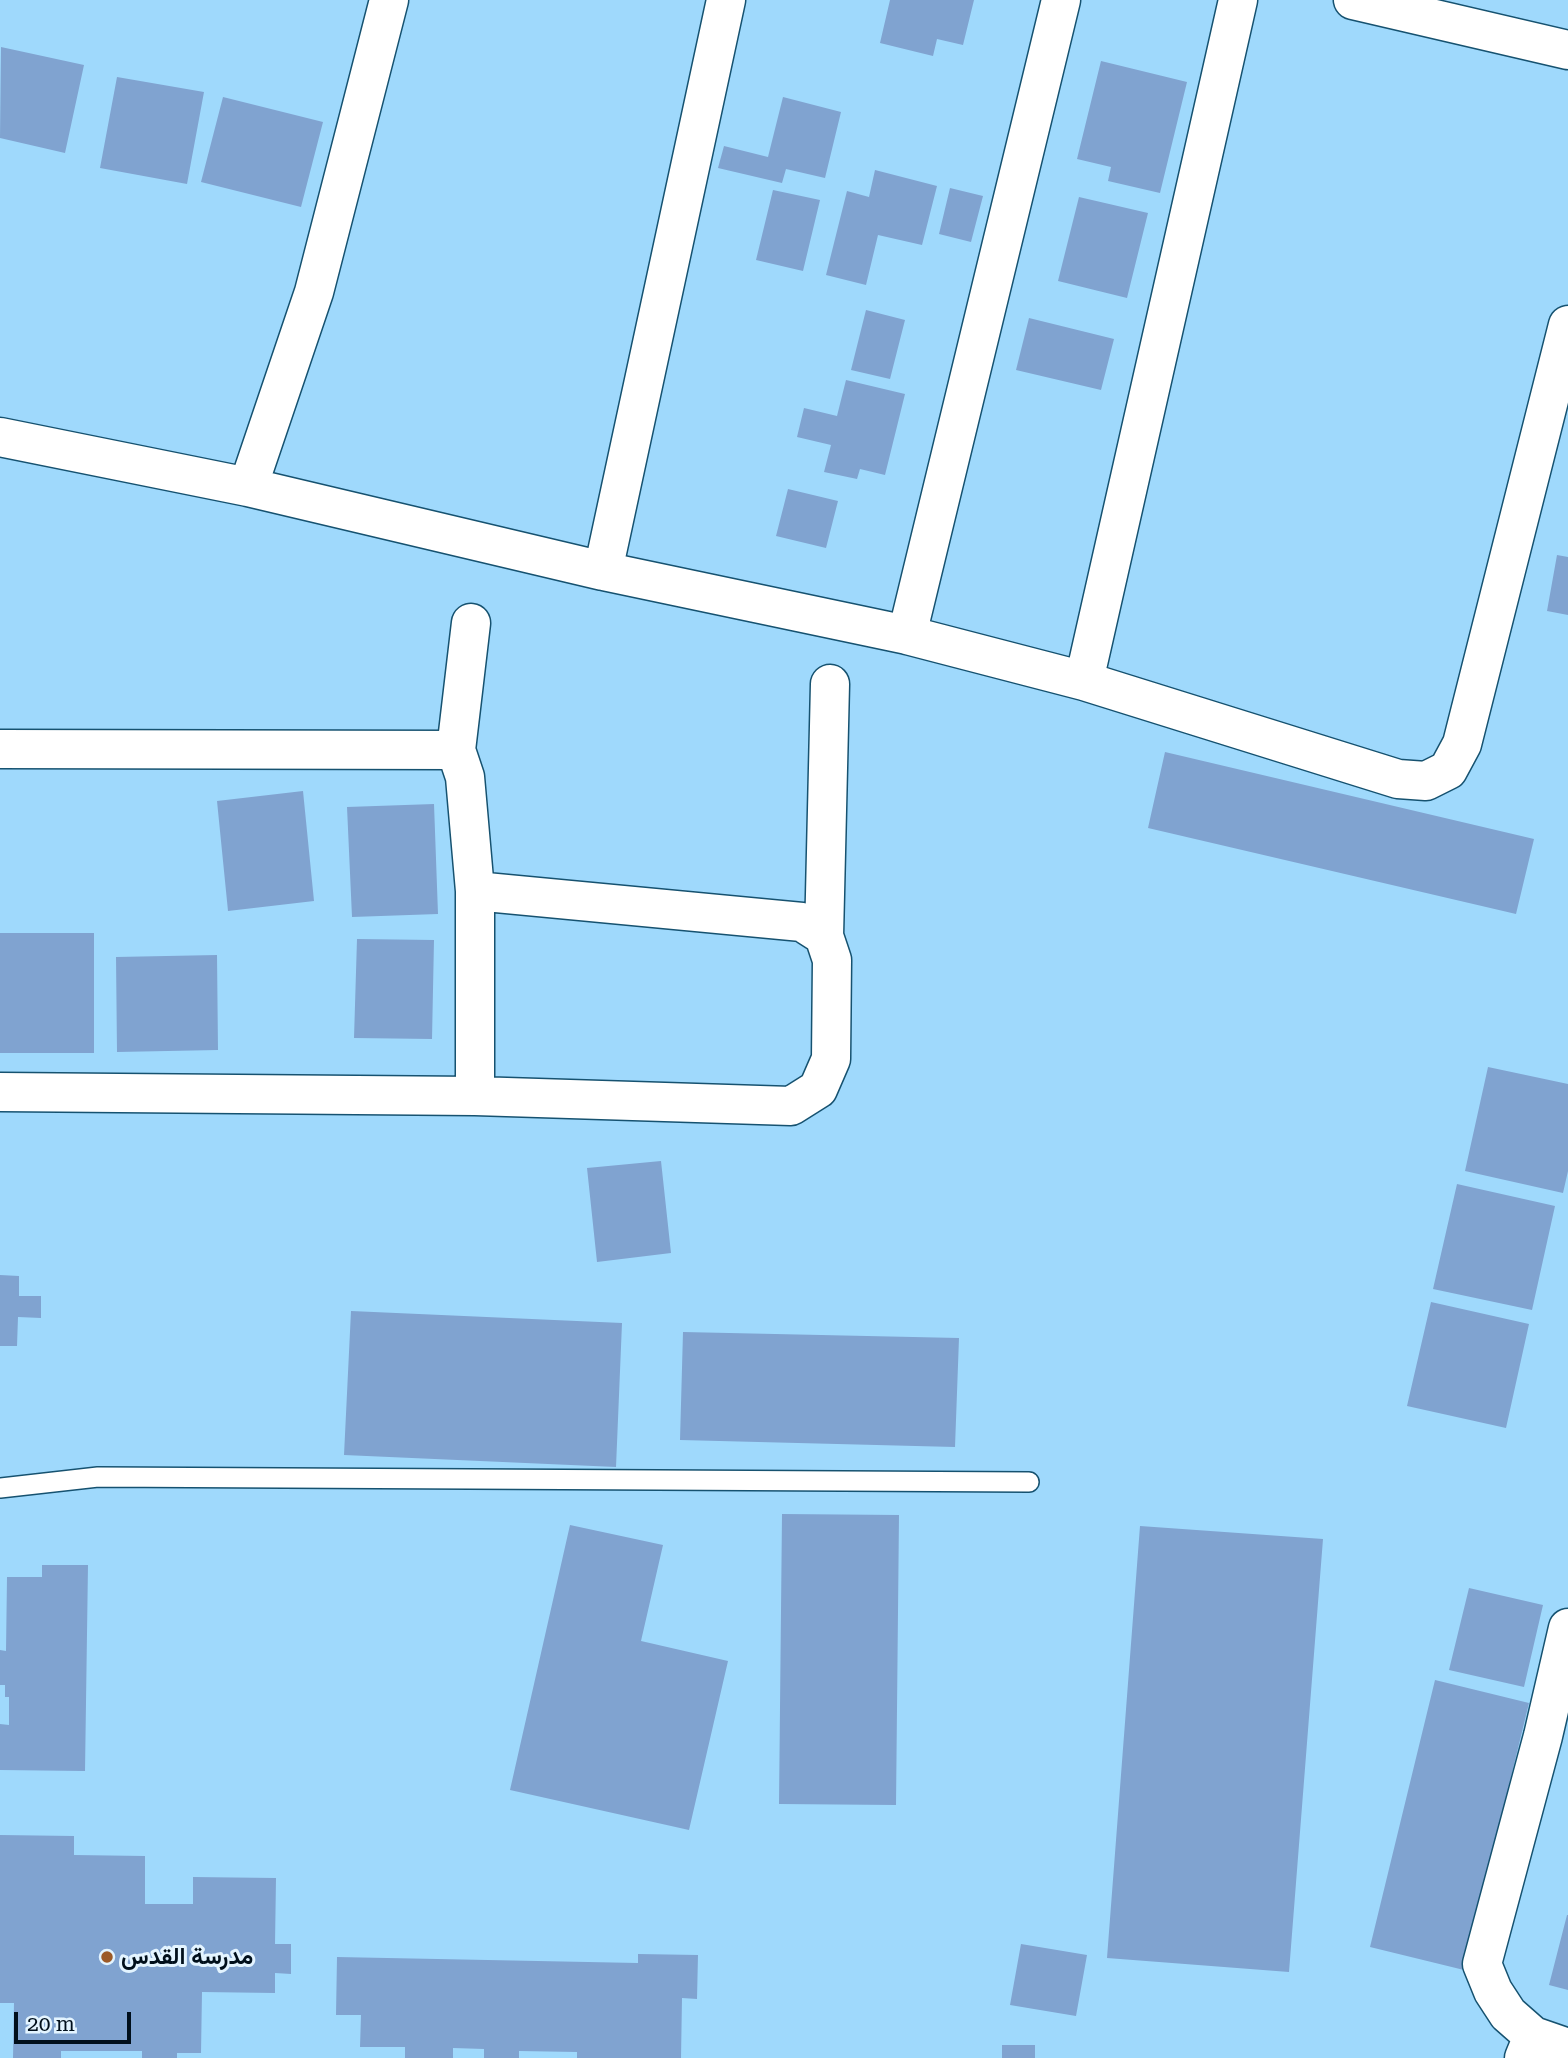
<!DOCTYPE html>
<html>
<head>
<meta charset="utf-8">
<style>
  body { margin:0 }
  #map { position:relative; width:1568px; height:2058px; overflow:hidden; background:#9fd9fc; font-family:"Roboto Serif",serif }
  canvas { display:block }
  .scale { position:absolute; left:14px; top:2012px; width:117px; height:32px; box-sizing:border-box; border:4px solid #000f1b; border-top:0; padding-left:9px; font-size:21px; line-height:24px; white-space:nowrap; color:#000f1b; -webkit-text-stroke:5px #e3f4ff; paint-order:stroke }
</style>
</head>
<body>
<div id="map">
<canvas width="1568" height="2058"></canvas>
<div class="scale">20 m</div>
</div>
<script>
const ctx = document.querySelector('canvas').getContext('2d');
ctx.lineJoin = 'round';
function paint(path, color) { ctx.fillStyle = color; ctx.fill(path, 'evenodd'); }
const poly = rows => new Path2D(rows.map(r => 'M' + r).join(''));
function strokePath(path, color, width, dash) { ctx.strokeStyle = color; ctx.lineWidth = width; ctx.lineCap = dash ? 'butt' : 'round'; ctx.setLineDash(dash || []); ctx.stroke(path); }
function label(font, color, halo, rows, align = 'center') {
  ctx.font = font + ' "Roboto Serif",Vazirmatn,serif'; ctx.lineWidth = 6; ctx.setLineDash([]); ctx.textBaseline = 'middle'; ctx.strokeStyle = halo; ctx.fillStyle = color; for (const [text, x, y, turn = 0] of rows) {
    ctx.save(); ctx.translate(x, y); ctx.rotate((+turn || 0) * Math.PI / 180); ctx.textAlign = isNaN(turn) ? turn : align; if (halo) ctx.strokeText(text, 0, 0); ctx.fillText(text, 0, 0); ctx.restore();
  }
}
const building = poly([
  [890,0,974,0,963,45,937,39,933,56,880,43],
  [1,47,84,65,65,153,0,138],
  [1101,61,1187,82,1160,193,1108,181,1111,167,1077,159],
  [117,77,204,92,187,184,100,168],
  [223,97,323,122,301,207,201,182],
  [783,97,841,112,825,178,786,169,782,183,718,168,724,146,768,157],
  [875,170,937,186,922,245,878,235,866,285,826,275,847,191,869,197],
  [950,188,983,196,971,242,939,234],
  [773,190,820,200,803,271,756,260],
  [1079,197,1148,213,1127,298,1058,281],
  [866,310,905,320,890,379,851,370],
  [1029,318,1114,339,1101,390,1016,370],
  [846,380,905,394,885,475,860,469,857,479,824,472,831,445,797,437,804,408,837,416],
  [788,489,838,501,826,548,776,536],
  [1557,555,1568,557,1568,615,1547,611],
  [1165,752,1534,839,1516,914,1148,828],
  [303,791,314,901,228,911,217,801],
  [434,804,438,914,352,917,347,807],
  [0,933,94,933,94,1053,0,1053],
  [357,939,434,940,432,1039,354,1038],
  [217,955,218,1050,117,1052,116,957],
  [1488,1067,1568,1084,1568,1171,1563,1193,1465,1171],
  [661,1161,671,1253,597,1262,587,1168],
  [1457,1184,1555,1206,1532,1310,1433,1289],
  [0,1275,19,1276,19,1296,41,1296,41,1318,18,1317,17,1346,0,1346],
  [1431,1302,1529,1324,1506,1428,1407,1406],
  [351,1311,622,1323,616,1467,344,1455],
  [683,1332,959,1338,955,1447,680,1440],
  [782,1514,899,1515,896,1805,779,1804],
  [570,1525,663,1545,641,1641,728,1661,689,1830,510,1790],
  [1140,1526,1323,1539,1289,1972,1107,1958],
  [42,1565,88,1565,85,1771,0,1770,0,1724,9,1725,9,1697,5,1697,5,1685,0,1685,0,1650,6,1651,7,1577,42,1577],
  [1469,1588,1543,1605,1524,1687,1449,1670],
  [1435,1680,1529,1703,1464,1970,1370,1947],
  [0,1835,74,1836,74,1855,145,1856,145,1904,193,1904,193,1877,276,1878,275,1944,291,1944,291,1974,275,1973,275,1993,202,1992,201,2053,177,2053,177,2058,142,2058,142,2051,61,2051,61,2058,13,2058,14,2003,0,2003],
  [1567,1915,1568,1915,1568,1990,1549,1985],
  [1021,1944,1087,1955,1076,2016,1010,2005],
  [638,1954,698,1955,697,1999,682,1998,681,2058,577,2058,577,2052,519,2051,519,2058,484,2058,484,2049,453,2048,453,2058,405,2058,405,2047,360,2047,361,2015,336,2015,337,1957,638,1963],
  [1002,2045,1035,2045,1035,2058,1002,2058]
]);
const lane = poly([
  [0,1488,98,1477,1029,1482]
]);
const street = poly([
  [1353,0,1568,50],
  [0,437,248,487,603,571,907,635,1084,681,1398,779,1426,781,1448,770,1462,744,1568,325],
  [248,487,314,292,389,0],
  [603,571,726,0],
  [471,623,456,750,465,777,475,891,475,1096],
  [907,635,1061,0],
  [1084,681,1238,0],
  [0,749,456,750],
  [824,936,830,684],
  [0,1092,475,1096,791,1106,818,1089,831,1059,832,960,824,936,802,922,475,891],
  [1533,2036,1508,2014,1493,1991,1482,1964,1543,1736,1568,1628],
  [1524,2058,1533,2036,1568,2048]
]);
const markers = [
  [107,1957,7,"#9c5a28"]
];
const poiNames = [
  ["مدرسة القدس",121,1957]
];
paint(building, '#80a3d0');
strokePath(lane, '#165270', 22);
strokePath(street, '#165270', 41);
strokePath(lane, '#fff', 19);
strokePath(street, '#fff', 38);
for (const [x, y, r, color] of markers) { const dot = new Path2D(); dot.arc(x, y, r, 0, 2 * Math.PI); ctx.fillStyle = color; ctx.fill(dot); strokePath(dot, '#e3f4ff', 2.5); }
label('bold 23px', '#000f1b', '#e3f4ff', poiNames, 'left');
</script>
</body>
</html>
